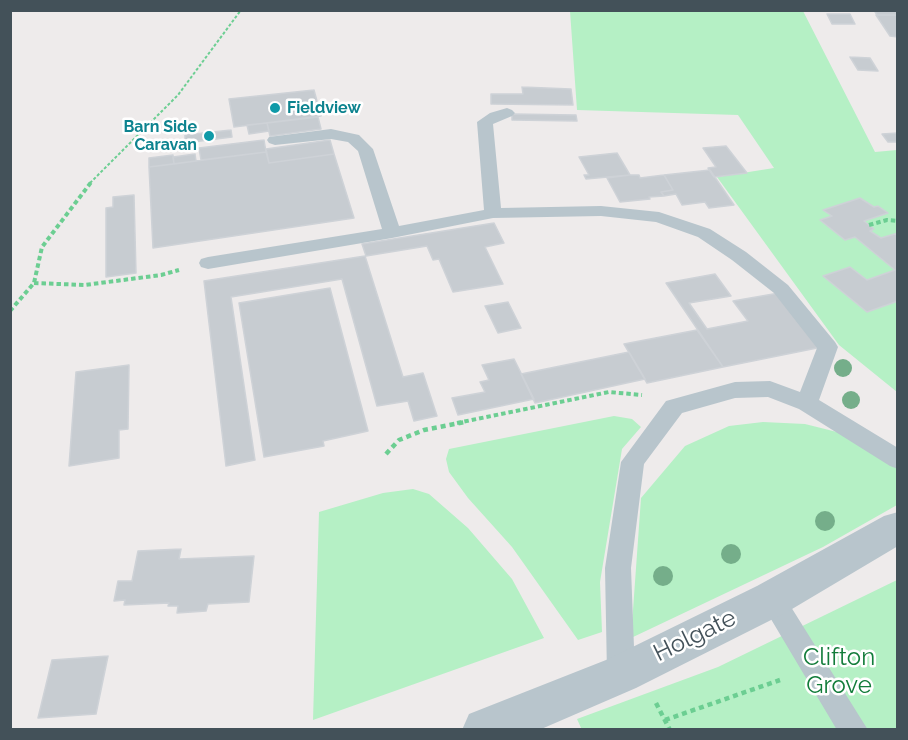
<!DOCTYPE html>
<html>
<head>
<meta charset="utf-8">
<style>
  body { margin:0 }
  #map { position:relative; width:908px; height:740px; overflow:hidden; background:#eeebeb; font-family:Raleway,sans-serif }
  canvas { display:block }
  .frame { position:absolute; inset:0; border:12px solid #435159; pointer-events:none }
</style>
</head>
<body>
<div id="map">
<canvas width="908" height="740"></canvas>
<div class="frame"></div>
</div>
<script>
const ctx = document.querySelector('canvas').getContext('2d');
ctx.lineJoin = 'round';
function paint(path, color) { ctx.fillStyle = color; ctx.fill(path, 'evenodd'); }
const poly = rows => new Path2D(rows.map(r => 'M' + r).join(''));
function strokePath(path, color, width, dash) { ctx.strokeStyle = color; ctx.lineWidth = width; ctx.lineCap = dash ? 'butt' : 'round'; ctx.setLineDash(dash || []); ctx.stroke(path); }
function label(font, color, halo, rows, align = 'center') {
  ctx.font = font + ' Raleway,sans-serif'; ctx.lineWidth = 5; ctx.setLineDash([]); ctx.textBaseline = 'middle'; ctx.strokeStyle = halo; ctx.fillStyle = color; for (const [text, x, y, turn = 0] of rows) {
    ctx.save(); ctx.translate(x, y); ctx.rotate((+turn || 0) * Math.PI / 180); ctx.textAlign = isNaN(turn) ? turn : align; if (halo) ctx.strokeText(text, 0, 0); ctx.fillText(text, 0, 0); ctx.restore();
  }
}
const green = poly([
  [570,11,803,11,875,152,897,150,897,392,839,345,717,177,774,168,738,115,577,110],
  [614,416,632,419,641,427,622,449,600,582,602,632,578,640,512,547,468,498,449,472,446,459,449,449],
  [763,422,805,424,849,435,897,464,897,505,823,547,631,638,641,498,685,446,729,426],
  [413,489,429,494,468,528,512,579,544,638,313,720,319,512,383,493],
  [897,580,897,729,582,730,577,719,718,667]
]);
const building = poly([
  [874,10,898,10,898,15,877,15,874,10],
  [827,14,850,14,855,24,832,24,827,14],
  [876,15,898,15,898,37,890,36,876,15],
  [850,57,870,58,878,71,858,70,850,57],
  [522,87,571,89,573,105,491,104,491,94,523,94,522,87],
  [314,90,321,116,234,127,229,99,314,90],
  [512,114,576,115,577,121,512,120,512,114],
  [318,117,321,129,270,136,267,123,318,117],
  [267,123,269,131,249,134,247,125,267,123],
  [231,130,232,137,185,143,185,135,231,130],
  [898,133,898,142,888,142,882,134,898,133],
  [264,140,266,152,201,160,199,148,264,140],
  [330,140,334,154,269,163,266,149,330,140],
  [726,146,747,173,714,177,708,168,716,167,703,148,726,146],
  [266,152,269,163,334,154,354,218,153,248,149,167,266,152],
  [617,153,630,175,586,179,584,175,589,175,579,157,617,153],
  [195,154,196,161,174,164,173,157,195,154],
  [173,155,174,164,149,167,149,158,173,155],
  [710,170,734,205,709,208,705,202,682,205,676,194,664,196,661,192,673,190,664,175,710,170],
  [630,175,639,175,640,178,664,175,673,190,661,192,664,196,649,197,650,199,620,202,607,178,630,175],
  [134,195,136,273,106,277,106,208,113,207,113,197,134,195],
  [860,198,874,207,878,206,888,213,864,221,874,229,870,231,881,238,898,233,898,301,867,312,823,276,850,267,867,280,895,270,855,237,845,240,820,220,832,216,823,210,860,198],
  [494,223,504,243,485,247,503,284,453,292,439,259,433,260,427,246,366,256,362,244,494,223],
  [365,256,403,377,423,373,437,416,414,421,408,401,377,406,342,279,231,297,255,460,226,466,204,281,365,256],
  [715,274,731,296,689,303,707,329,748,321,733,301,779,293,822,347,723,367,666,283,715,274],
  [330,288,368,431,323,441,324,446,264,457,239,303,330,288],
  [508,302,521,328,498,333,485,306,508,302],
  [697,330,723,367,647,383,624,344,697,330],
  [629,352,645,379,535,403,521,374,629,352],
  [514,359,534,399,458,415,452,398,485,392,480,382,489,380,482,365,514,359],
  [129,365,128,429,119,430,119,458,69,466,76,372,129,365],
  [181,549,179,559,254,556,249,602,208,604,206,611,177,613,178,606,168,606,169,603,124,605,125,600,114,601,118,581,132,581,138,551,181,549],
  [108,656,96,714,38,718,52,660,108,656]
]);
const pathFar2 = poly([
  [90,183,178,95,241,10]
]);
const pathFar1 = poly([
  [869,225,887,220,898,221],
  [34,283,85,285,161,275,179,270],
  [10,311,34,283,42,247,92,181],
  [457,423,609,392,642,395]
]);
const path = poly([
  [386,454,399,440,424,430,465,422],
  [656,703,670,730],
  [665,720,780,680]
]);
const lane = poly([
  [507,108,512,110,515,113,512,116,493,124,501,208,601,206,659,212,710,229,746,252,788,285,835,342,838,347,819,400,898,448,898,469,890,466,799,409,768,397,735,398,682,413,644,464,631,568,635,674,631,683,621,687,611,683,607,674,605,568,621,462,666,401,735,382,770,381,800,392,817,348,774,293,732,260,698,237,656,222,601,216,493,218,392,238,208,269,201,267,199,263,201,259,208,257,382,229,358,151,348,142,331,139,275,145,269,143,267,140,269,137,331,129,359,135,373,149,399,226,484,210,477,122,490,113,507,108],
  [772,588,781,591,868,730,837,730,759,599,763,591,772,588]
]);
const street = poly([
  [898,512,898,546,787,612,636,688,539,730,462,730,469,714,606,660,757,586,884,516,898,512]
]);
const trees = [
  [843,368,9],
  [851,400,9],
  [825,521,10],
  [731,554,10],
  [663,576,10]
];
const markers = [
  [275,108,6,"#0f9aa8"],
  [209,136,6,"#0f9aa8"]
];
const farCulturenames = [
  ["Fieldview",287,108],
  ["Barn Side",197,127,"right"],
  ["Caravan",197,145,"right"]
];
const nearStreetnames = [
  ["Holgate",695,636,-26]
];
const nearParknames = [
  ["Clifton",839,658],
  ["Grove",839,686]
];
paint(green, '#b5f0c5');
paint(building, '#c7ccd1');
strokePath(building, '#ced2d7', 1.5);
strokePath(pathFar2, '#6cce92', 2, [3, 2]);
strokePath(pathFar1, '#6cce92', 4, [4.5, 3]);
strokePath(path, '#6cce92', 4.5, [5, 4]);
paint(lane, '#b8c5cc');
paint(street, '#b8c5cc');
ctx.fillStyle = '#75ae8a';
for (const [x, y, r] of trees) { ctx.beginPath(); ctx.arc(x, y, r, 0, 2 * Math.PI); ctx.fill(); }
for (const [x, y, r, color] of markers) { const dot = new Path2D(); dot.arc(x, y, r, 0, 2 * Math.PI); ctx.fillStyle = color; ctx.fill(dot); strokePath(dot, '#fff', 2); }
label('bold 16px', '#0d838f', '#fff', farCulturenames, 'left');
label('24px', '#435159', '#fff', nearStreetnames);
label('24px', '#127c3a', '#fff', nearParknames);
</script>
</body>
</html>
